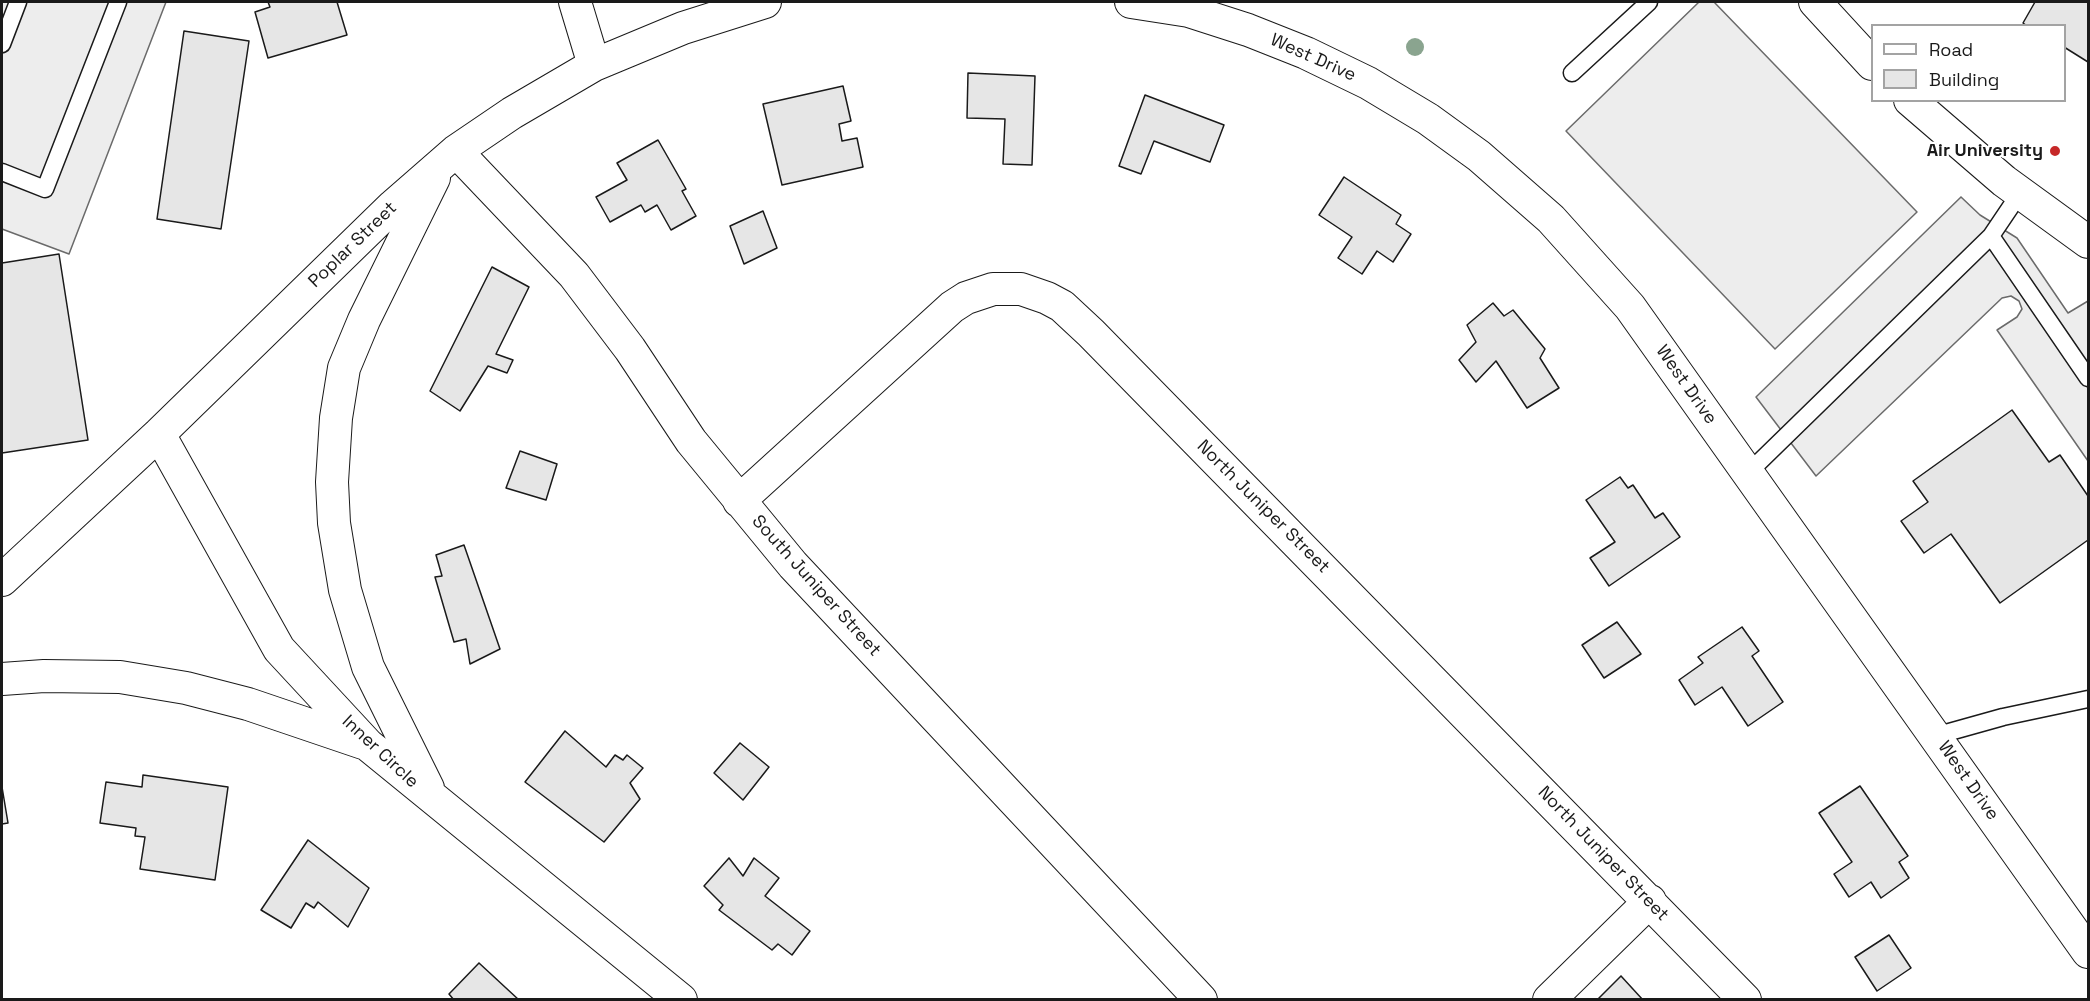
<!DOCTYPE html>
<html>
<head>
<meta charset="utf-8">
<style>
  body { margin:0 }
  #map { position:relative; width:2090px; height:1001px; overflow:hidden; background:#fff; font-family:"Space Grotesk",sans-serif }
  canvas { display:block }
  .frame { position:absolute; inset:0; border:3px solid #1a1a1a; pointer-events:none }
  .legend { position:absolute; left:1871px; top:24px; width:195px; height:78px; box-sizing:border-box; background:#fff; border:2px solid #a3a3a3; margin:0; padding:8px 10px; list-style:none; font-size:18px; color:#1a1a1a }
  .legend li { display:flex; align-items:center; gap:12px; height:30px }
  .legend b { width:30px; border:2px solid #a3a3a3 }
</style>
</head>
<body>
<div id="map">
<canvas width="2090" height="1001"></canvas>
<div class="frame"></div>
<ul class="legend">
<li><b style="height:8px;background:#fff"></b>Road</li>
<li><b style="height:16px;background:#e6e6e6"></b>Building</li>
</ul>
</div>
<script>
const ctx = document.querySelector('canvas').getContext('2d');
ctx.lineJoin = 'round';
function paint(path, color) { ctx.fillStyle = color; ctx.fill(path, 'evenodd'); }
const poly = rows => new Path2D(rows.map(r => 'M' + r).join(''));
function strokePath(path, color, width, dash) { ctx.strokeStyle = color; ctx.lineWidth = width; ctx.lineCap = dash ? 'butt' : 'round'; ctx.setLineDash(dash || []); ctx.stroke(path); }
function label(font, color, halo, rows, align = 'center') {
  ctx.font = font + ' "Space Grotesk",sans-serif'; ctx.lineWidth = 4.5; ctx.setLineDash([]); ctx.textBaseline = 'middle'; ctx.strokeStyle = halo; ctx.fillStyle = color; for (const [text, x, y, turn = 0] of rows) {
    ctx.save(); ctx.translate(x, y); ctx.rotate((+turn || 0) * Math.PI / 180); ctx.textAlign = isNaN(turn) ? turn : align; if (halo) ctx.strokeText(text, 0, 0); ctx.fillText(text, 0, 0); ctx.restore();
  }
}
const built = poly([
  [2,2,166,2,69,254,2,229,2,2],
  [1699,2,1714,2,1917,212,1775,349,1566,131,1699,2],
  [1961,197,1980,215,2017,238,2068,313,2088,301,2088,461,1997,330,2017,317,2022,309,2019,301,2011,296,2002,298,1816,476,1756,397,1961,197]
]);
const building = poly([
  [268,2,337,2,347,35,268,58,255,12,270,7,268,2],
  [2035,2,2088,2,2088,62,2064,47,2064,26,2027,26,2023,23,2035,2],
  [184,31,249,41,221,229,157,219,184,31],
  [968,73,1035,76,1032,165,1003,164,1005,119,967,118,968,73],
  [843,86,851,121,839,124,842,141,857,138,863,167,782,185,763,104,843,86],
  [1145,95,1224,125,1210,162,1154,141,1141,174,1119,166,1145,95],
  [658,140,686,189,682,191,696,216,671,230,657,205,645,212,641,205,610,222,596,197,627,180,617,163,658,140],
  [1344,177,1401,215,1396,224,1411,234,1393,262,1377,251,1362,274,1338,258,1352,237,1319,215,1344,177],
  [763,211,777,248,744,264,730,226,763,211],
  [59,254,88,440,2,453,2,263,59,254],
  [492,267,529,287,496,354,513,360,507,373,488,366,460,411,430,391,492,267],
  [1493,303,1504,316,1513,310,1545,349,1540,358,1559,388,1527,408,1496,361,1476,382,1459,360,1476,342,1467,325,1493,303],
  [2012,410,2049,462,2060,455,2088,496,2088,540,2000,603,1951,534,1924,553,1901,521,1928,502,1913,481,2012,410],
  [520,451,557,464,546,500,506,488,520,451],
  [1620,477,1628,488,1633,485,1655,518,1663,513,1680,537,1609,586,1590,558,1615,542,1586,500,1620,477],
  [464,545,500,649,470,664,466,639,454,642,435,577,442,576,436,555,464,545],
  [1617,622,1641,654,1604,678,1582,645,1617,622],
  [1742,627,1759,651,1752,656,1783,702,1748,726,1722,687,1695,705,1679,680,1703,663,1698,657,1742,627],
  [565,731,606,767,615,755,623,760,627,755,643,768,630,783,640,799,604,842,525,782,565,731],
  [740,743,769,767,743,800,714,773,740,743],
  [143,775,228,787,215,880,140,869,145,837,135,836,136,828,100,823,106,782,142,787,143,775],
  [1860,786,1908,856,1899,862,1909,878,1881,898,1871,882,1849,897,1834,874,1852,862,1819,813,1860,786],
  [2,787,8,823,2,824,2,787],
  [308,840,369,888,348,927,318,902,314,908,306,903,291,928,261,910,308,840],
  [729,858,743,876,754,858,779,878,765,896,810,931,792,955,778,944,772,950,719,910,723,905,704,886,729,858],
  [1889,935,1911,968,1877,991,1855,957,1889,935],
  [479,963,519,1000,454,1000,449,994,479,963],
  [1621,976,1643,1000,1597,1000,1621,976]
]);
const lane = poly([
  [2,44,18,2],
  [1572,73,1649,2],
  [2,172,45,189,118,2],
  [1991,236,2088,378],
  [1748,473,1991,236,2020,193],
  [1935,736,2003,717,2088,699]
]);
const street = poly([
  [575,2,594,65],
  [1131,2,1189,11,1248,30,1306,53,1368,83,1428,119,1479,156,1551,219,1630,307,2088,952],
  [1815,2,1872,64],
  [1910,100,2004,181,2088,242],
  [456,151,574,275,630,349,691,441,793,565,1201,1000],
  [159,434,279,649,368,745,681,1000],
  [739,501,952,307,966,298,993,289,1021,289,1047,298,1062,306,1091,333,1745,1000],
  [2,580,159,434,393,206,456,151,512,113,594,65,683,28,765,2],
  [2,679,44,676,120,677,186,688,248,704,363,743],
  [428,788,368,667,345,590,334,523,332,482,336,418,344,368,364,320,434,178],
  [1549,1000,1650,901]
]);
const trees = [
  [1415,47]
];
const markers = [
  [2055,151,6,"#c62828"]
];
const streetNames = [
  ["West Drive",1313,58,24],
  ["Poplar Street",353,245,-44],
  ["West Drive",1686,385,55],
  ["North Juniper Street",1263,507,45],
  ["South Juniper Street",816,586,48],
  ["Inner Circle",380,752,43],
  ["West Drive",1968,781,55],
  ["North Juniper Street",1603,854,46]
];
const poiNames = [
  ["Air University",2043,151]
];
paint(built, '#ededed');
strokePath(built, '#6a6a6a', 1.5);
paint(building, '#e6e6e6');
strokePath(building, '#1a1a1a', 1.5);
strokePath(lane, '#1a1a1a', 19);
strokePath(street, '#1a1a1a', 34);
strokePath(lane, '#fff', 16);
strokePath(street, '#fff', 32);
ctx.fillStyle = '#8aa48f';
for (const [x, y] of trees) { ctx.beginPath(); ctx.arc(x, y, 9, 0, 2 * Math.PI); ctx.fill(); }
for (const [x, y, r, color] of markers) { const dot = new Path2D(); dot.arc(x, y, r, 0, 2 * Math.PI); ctx.fillStyle = color; ctx.fill(dot); strokePath(dot, '#fff', 2); }
label('18px', '#1a1a1a', '#fff', streetNames);
label('bold 18px', '#1a1a1a', '#fff', poiNames, 'right');
</script>
</body>
</html>
